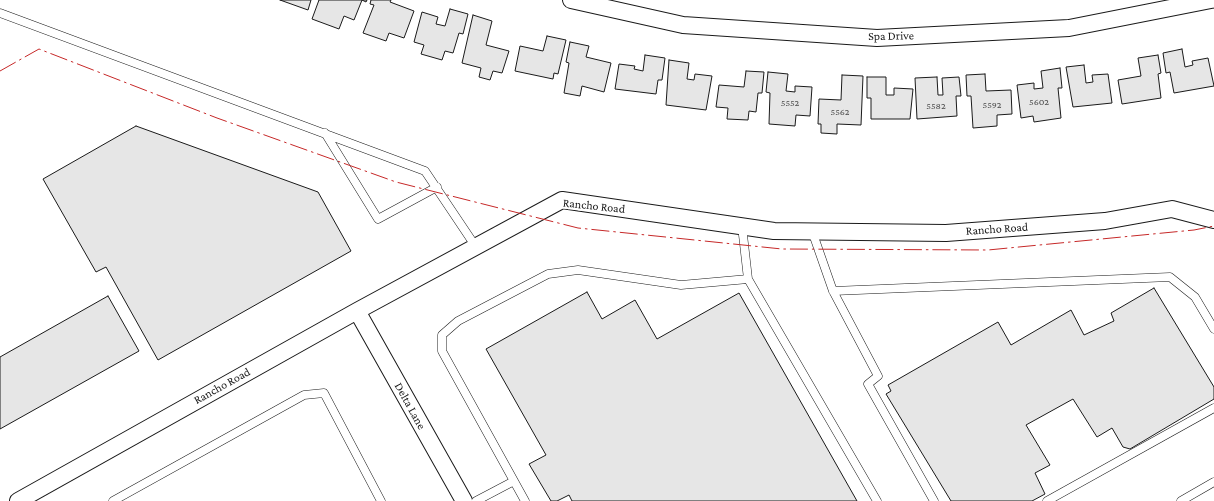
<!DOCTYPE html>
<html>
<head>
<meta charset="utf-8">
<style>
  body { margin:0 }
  canvas { display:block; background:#fff }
</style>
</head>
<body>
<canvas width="1214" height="501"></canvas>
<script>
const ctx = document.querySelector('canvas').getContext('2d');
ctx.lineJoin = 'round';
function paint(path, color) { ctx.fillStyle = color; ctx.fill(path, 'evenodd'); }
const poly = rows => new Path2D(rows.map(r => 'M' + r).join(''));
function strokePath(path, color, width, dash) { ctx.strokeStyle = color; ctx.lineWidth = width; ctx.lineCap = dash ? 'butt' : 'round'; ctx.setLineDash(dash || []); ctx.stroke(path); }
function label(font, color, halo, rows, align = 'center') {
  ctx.font = font + ' "Crimson Pro",serif'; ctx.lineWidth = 4; ctx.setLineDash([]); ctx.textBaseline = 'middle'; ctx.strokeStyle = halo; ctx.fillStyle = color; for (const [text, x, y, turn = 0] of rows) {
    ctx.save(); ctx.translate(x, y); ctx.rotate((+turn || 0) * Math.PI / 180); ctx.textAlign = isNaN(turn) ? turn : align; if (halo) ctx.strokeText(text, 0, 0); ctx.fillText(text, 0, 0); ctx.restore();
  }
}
const building = poly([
  [280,0,311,0,308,10,280,0],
  [319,0,367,0,366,2,362,0,354,20,344,16,339,29,312,19,319,0],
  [371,0,391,0,390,2,414,11,404,38,389,33,386,41,363,33,374,5,370,4,371,0],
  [450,9,468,14,463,34,459,33,453,53,445,51,442,60,421,54,424,45,414,42,422,12,438,17,436,24,445,26,450,9],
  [473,15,492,21,486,45,509,51,502,73,493,71,490,80,479,77,481,68,462,63,473,15],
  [547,36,566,40,558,74,554,73,553,79,515,71,520,46,543,51,547,36],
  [570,42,589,46,586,57,611,63,604,92,582,86,580,96,564,93,569,63,566,62,570,42],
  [1182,49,1185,67,1193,65,1192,61,1208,58,1214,86,1174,93,1170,72,1166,73,1163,53,1182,49],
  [645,55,665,58,662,80,658,80,656,94,615,89,619,64,635,66,634,69,643,71,645,55],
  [1158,55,1161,73,1158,74,1161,98,1122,104,1118,80,1141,76,1138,58,1158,55],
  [669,60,689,63,687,79,694,80,695,74,712,76,706,110,666,105,669,60],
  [1084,65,1086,83,1093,82,1092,75,1108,74,1112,103,1073,107,1066,67,1084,65],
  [1060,68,1062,88,1058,88,1061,118,1034,122,1033,116,1021,118,1017,85,1034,83,1034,89,1043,88,1041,71,1060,68],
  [746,71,764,72,762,93,758,93,756,112,749,111,748,120,727,119,728,108,716,107,719,85,744,87,746,71],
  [768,72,788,74,786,91,795,92,795,86,812,87,810,116,796,115,795,126,769,124,770,93,766,92,768,72],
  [985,74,986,91,1011,90,1012,114,997,115,997,126,973,128,971,96,967,96,966,75,985,74],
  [842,75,863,76,861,125,837,124,837,134,821,133,821,124,818,124,819,99,841,100,842,75],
  [867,77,886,77,886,95,894,95,894,88,913,89,910,119,871,119,871,98,867,98,867,77],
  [937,77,938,95,943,95,942,78,959,77,961,96,956,96,957,116,917,119,915,78,937,77],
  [136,126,318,192,351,251,158,360,106,267,96,272,43,179,136,126],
  [1154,288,1214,387,1214,399,1130,449,1123,447,1112,428,1097,437,1073,399,1026,425,1050,465,1035,473,1045,494,1032,501,951,501,886,394,891,391,888,385,998,322,1011,345,1071,310,1084,335,1114,321,1111,313,1154,288],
  [587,292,602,319,635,300,657,339,739,293,857,501,572,501,569,495,557,501,551,501,529,464,546,455,486,349,587,292],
  [108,296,139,351,0,429,0,357,108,296]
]);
const lane = poly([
  [0,13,425,171,476,247],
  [325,133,378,219,437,187],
  [742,226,748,279,877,501],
  [812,231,833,291,878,376,868,384,934,501],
  [833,291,1170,277,1195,297,1214,329],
  [113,501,304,395,324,393,381,501],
  [476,501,514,481],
  [525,501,442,351,442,335,458,321,548,274,578,270,681,285,748,279],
  [1047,501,1214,408],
  [1181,501,1214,482]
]);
const street = poly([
  [571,0,683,25,877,38,1069,28,1211,0],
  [357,311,464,501],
  [18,501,357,311,562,200,774,231,946,233,1105,221,1172,209,1214,220]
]);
const power = poly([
  [0,71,39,49,217,118,396,182,578,228,782,249,988,250,1194,230,1214,226]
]);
const numberNames = [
  ["5602",1039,102],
  ["5552",790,103],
  ["5592",992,105],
  ["5582",936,106],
  ["5562",840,112]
];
const streetNames = [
  ["Spa Drive",891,36,-1],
  ["Rancho Road",594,206,6],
  ["Rancho Road",997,229,-4],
  ["Rancho Road",222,386,-29],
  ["Delta Lane",410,406,61]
];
paint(building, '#e6e6e6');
strokePath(building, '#1a1a1a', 1);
strokePath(lane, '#1a1a1a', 9);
strokePath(street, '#1a1a1a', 18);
strokePath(lane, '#fff', 8);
strokePath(street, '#fff', 16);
strokePath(power, '#c62828', 1, [18, 4, 2.5, 4]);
label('10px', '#4d4d4d', null, numberNames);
label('12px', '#1a1a1a', '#fff', streetNames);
</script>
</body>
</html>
